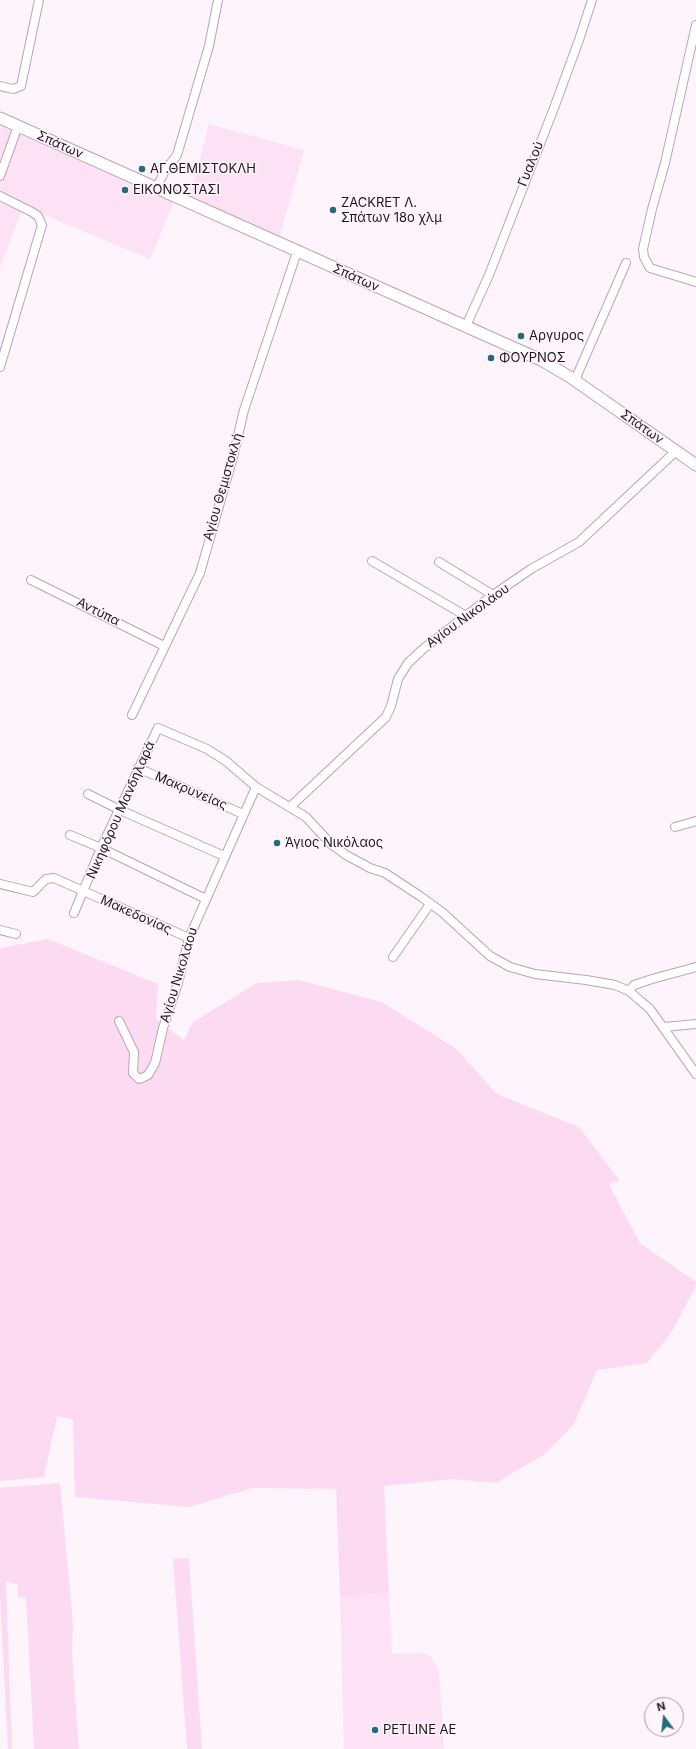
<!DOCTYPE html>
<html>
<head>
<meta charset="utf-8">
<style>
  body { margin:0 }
  #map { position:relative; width:696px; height:1749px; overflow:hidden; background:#fef4fb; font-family:Inter,sans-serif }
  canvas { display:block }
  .north { position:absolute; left:644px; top:1697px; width:40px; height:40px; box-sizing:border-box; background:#fef4fb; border:1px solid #a59ca2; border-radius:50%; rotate:345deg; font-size:11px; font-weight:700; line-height:16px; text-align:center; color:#20171d }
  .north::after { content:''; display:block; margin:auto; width:14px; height:18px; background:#256c79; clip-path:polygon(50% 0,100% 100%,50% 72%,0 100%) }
</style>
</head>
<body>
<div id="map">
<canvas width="696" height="1749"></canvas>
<div class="north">N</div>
</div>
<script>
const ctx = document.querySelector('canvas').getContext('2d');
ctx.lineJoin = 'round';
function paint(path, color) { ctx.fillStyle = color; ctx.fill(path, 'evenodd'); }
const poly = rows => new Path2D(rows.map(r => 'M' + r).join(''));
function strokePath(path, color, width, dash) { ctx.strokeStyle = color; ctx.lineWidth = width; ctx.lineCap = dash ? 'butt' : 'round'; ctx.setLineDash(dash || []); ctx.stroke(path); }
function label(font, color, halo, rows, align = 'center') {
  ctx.font = font + ' Inter,sans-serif'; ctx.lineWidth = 3; ctx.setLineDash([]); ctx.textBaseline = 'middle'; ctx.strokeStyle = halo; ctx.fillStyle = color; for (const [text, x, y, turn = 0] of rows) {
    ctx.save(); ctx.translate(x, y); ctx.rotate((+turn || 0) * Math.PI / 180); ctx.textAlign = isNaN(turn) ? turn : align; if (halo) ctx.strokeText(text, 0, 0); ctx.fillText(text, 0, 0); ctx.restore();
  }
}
const built = poly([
  [209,124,304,150,279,238,190,197],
  [0,125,174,202,150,259,49,217,0,194],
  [0,199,22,210,0,268],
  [389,1593,392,1654,425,1653,432,1658,439,1671,444,1749,344,1749,340,1597]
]);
const green = poly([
  [48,939,158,984,156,1019,184,1040,193,1022,257,983,298,980,382,1002,455,1048,497,1094,579,1127,619,1180,609,1185,640,1243,696,1282,696,1286,671,1333,647,1363,597,1370,574,1424,545,1454,496,1483,453,1479,384,1486,389,1593,340,1597,336,1489,252,1488,189,1507,75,1497,73,1420,57,1416,44,1477,0,1481,0,948],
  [60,1483,73,1625,72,1652,79,1749,34,1749,26,1598,18,1597,18,1585,6,1581,12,1749,8,1749,0,1599,0,1488],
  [189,1558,202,1749,187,1749,173,1559]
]);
const minor = poly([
  [696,25,665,163,652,209,643,249,644,257,650,268,696,282],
  [0,86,13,89,21,86,39,0],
  [0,176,18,126],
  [156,188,166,169,177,155,209,46,218,0],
  [0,196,32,212,38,216,42,225,0,367],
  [466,326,489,275,554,108,579,40,592,0],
  [575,380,626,263],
  [372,561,466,616],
  [439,562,493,595],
  [31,580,164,646],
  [132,715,200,573,233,457,244,410,297,252],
  [138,768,243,814],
  [88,794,120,810,224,856],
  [290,807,386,717,391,706,398,679,408,663,423,649,493,595,531,569,579,542,676,451],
  [675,827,696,821],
  [70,835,101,848,206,899],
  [0,884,33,892,46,879,54,878,189,938],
  [74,913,101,848,158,728,207,749,226,761,256,787,306,817,331,844,346,855,370,868,385,873,420,896,442,912,490,956,510,967,535,974,586,980,615,985,629,991,650,1009,696,1074],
  [0,930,16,934],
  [393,957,430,904],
  [629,991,634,985,652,979,696,967],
  [119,1021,134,1052,133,1073,139,1079,144,1077,148,1075,155,1063,163,1028,178,983,189,938,256,787],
  [664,1027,696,1024]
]);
const secondary = poly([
  [0,118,541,360,570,377,696,465]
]);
const markers = [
  [142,169,4,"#256c79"],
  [125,190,4,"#256c79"],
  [333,210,4,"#256c79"],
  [521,336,4,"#256c79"],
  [491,358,4,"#256c79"],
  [277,843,4,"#256c79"],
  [375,1730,4,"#256c79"]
];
const streetNames = [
  ["Σπάτων",60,145,24],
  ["Γυαλού",531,164,-68],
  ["Σπάτων",356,278,24],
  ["Σπάτων",642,427,35],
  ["Αγίου Θεμιστοκλή",223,487,-74],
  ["Αντύπα",98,612,27],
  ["Αγίου Νικολάου",468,616,-36],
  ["Μακρυνείας",191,791,23],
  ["Νικηφόρου Μανδηλαρά",121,810,-66],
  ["Μακεδονίας",136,915,24],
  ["Αγίου Νικολάου",179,975,-73]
];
const poiNames = [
  ["ΑΓ.ΘΕΜΙΣΤΟΚΛΗ",150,169],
  ["ΕΙΚΟΝΟΣΤΑΣΙ",133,190],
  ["ZACKRET Λ.",341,203],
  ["Σπάτων 18ο χλμ",341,218],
  ["Αργυρος",529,336],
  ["ΦΟΥΡΝΟΣ",499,358],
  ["Άγιος Νικόλαος",285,843],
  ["PETLINE AE",383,1730]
];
paint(built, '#fde2f5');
paint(green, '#fcdbf2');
strokePath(minor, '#bca3b4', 10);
strokePath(secondary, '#bca3b4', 13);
strokePath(minor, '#fff', 8);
strokePath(secondary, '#fff', 11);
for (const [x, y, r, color] of markers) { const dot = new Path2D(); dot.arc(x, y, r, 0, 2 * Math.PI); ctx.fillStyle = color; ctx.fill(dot); strokePath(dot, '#fef4fb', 1.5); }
label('13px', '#20171d', '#fef4fb', streetNames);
label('13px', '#20171d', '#fef4fb', poiNames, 'left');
</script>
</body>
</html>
